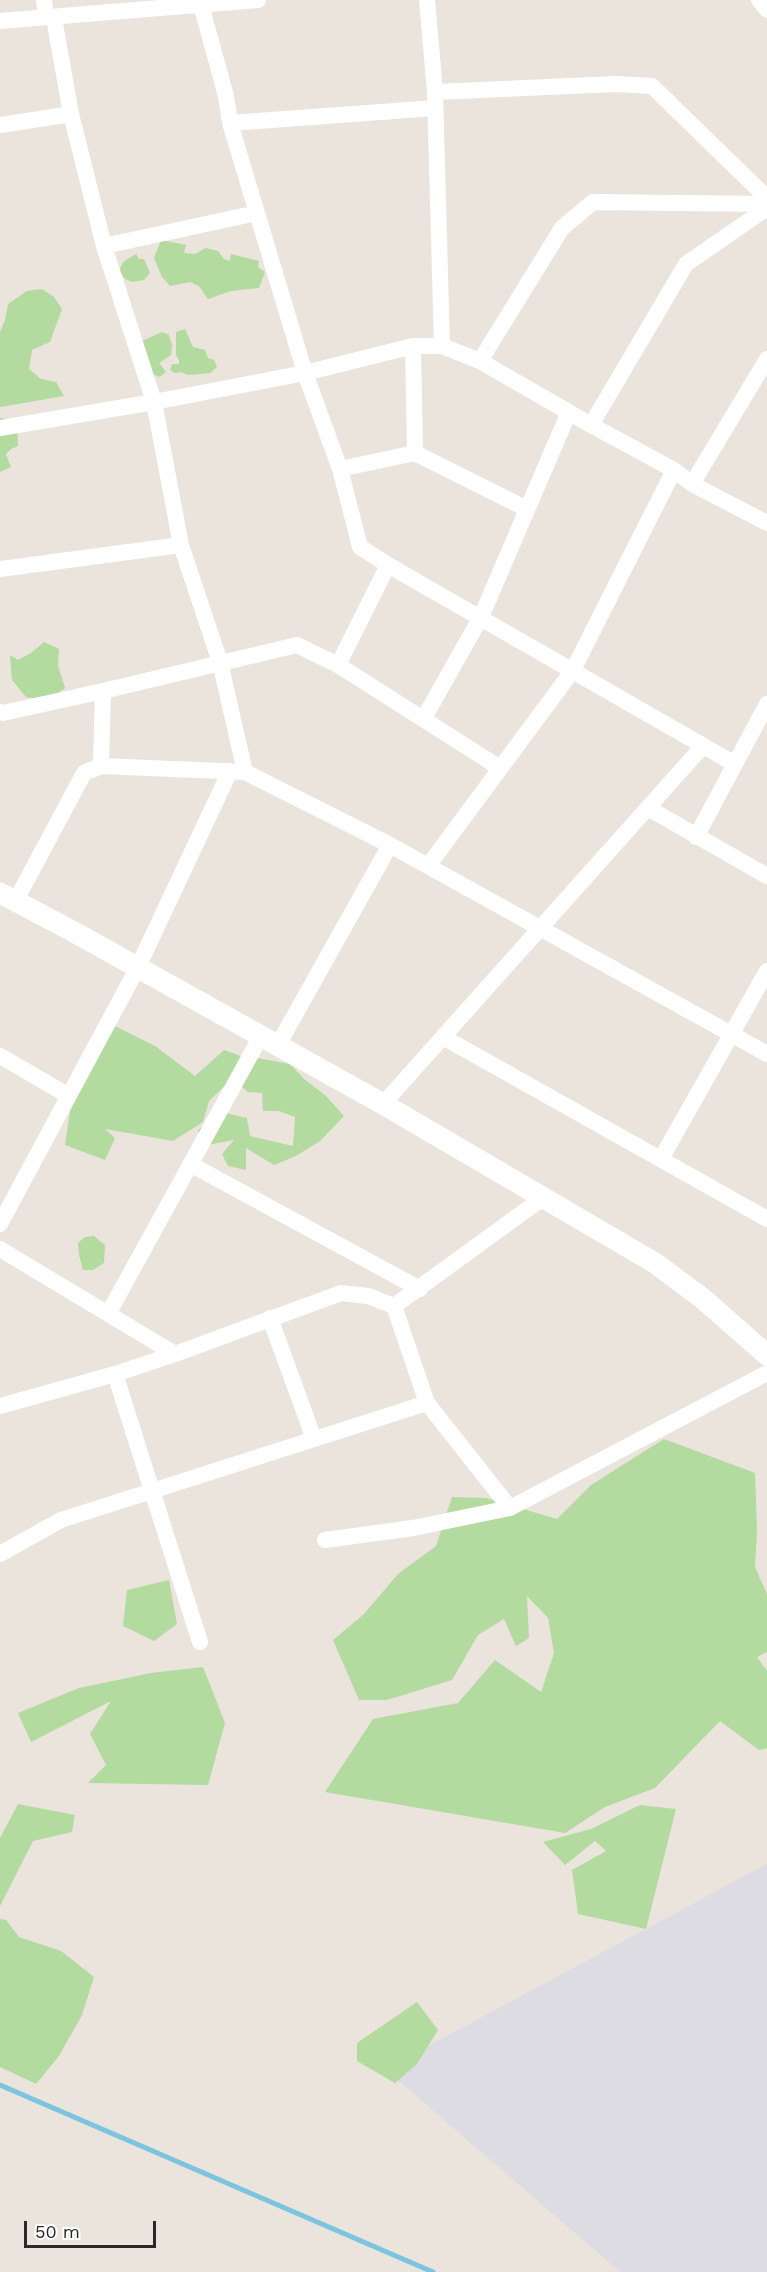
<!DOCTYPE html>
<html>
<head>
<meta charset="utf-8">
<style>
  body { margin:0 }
  #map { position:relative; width:767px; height:2272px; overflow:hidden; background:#eae4dd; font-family:"Work Sans",sans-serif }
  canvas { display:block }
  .scale { position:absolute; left:24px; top:2221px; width:132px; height:27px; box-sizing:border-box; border:3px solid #292929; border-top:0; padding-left:8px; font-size:18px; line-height:21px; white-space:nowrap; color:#292929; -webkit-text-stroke:4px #fff; paint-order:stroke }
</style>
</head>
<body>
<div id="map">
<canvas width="767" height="2272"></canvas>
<div class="scale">50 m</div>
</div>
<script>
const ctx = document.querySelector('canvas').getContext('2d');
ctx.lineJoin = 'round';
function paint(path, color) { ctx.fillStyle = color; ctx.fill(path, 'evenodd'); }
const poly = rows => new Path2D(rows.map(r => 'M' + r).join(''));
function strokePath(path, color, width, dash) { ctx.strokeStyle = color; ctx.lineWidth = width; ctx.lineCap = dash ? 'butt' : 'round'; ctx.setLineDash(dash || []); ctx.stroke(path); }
const industrial = poly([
  [767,1864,767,2272,620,2272,385,2069]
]);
const green = poly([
  [161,240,186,245,184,253,195,254,206,248,218,251,224,259,230,261,231,254,259,261,258,267,265,272,259,288,231,291,208,299,199,286,190,282,170,286,162,277,154,258],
  [136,254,139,259,144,259,150,273,144,280,132,282,125,279,119,271,123,262],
  [42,289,54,297,62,309,50,342,32,350,29,369,41,379,56,382,64,396,0,407,0,332,5,320,8,304,27,291],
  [185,329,193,347,205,350,208,358,214,360,217,367,210,373,188,375,181,372,175,373,170,370,172,364,179,364,179,360,176,355,176,332],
  [162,332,169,335,172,345,171,355,159,363,166,372,160,377,144,371,142,341],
  [0,418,17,421,18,446,11,449,6,454,11,467,0,472],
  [44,642,59,649,58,666,65,688,48,700,26,697,12,680,10,655,18,660,31,653],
  [113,1025,155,1046,195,1076,224,1050,249,1059,235,1076,209,1101,203,1122,173,1141,105,1129,115,1138,105,1160,65,1145,72,1097],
  [257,1058,290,1064,304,1079,326,1096,344,1116,320,1141,296,1156,274,1165,246,1148,246,1170,228,1166,222,1154,234,1140,201,1146,198,1130,221,1112,247,1118,250,1136,293,1146,295,1117,279,1111,263,1111,262,1093,248,1092,240,1085],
  [94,1236,105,1245,104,1263,93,1270,83,1270,79,1255,78,1243,85,1237],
  [664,1439,755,1473,757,1531,755,1567,767,1594,767,1652,757,1657,767,1671,767,1748,759,1750,720,1721,655,1788,605,1807,565,1833,325,1792,373,1719,458,1703,495,1660,541,1692,554,1653,548,1618,527,1596,529,1638,516,1646,504,1619,478,1635,452,1680,387,1700,359,1700,333,1640,364,1614,398,1574,436,1546,452,1497,486,1498,557,1519,591,1485],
  [169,1580,177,1624,154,1641,123,1626,127,1590],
  [203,1667,225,1723,208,1785,88,1783,106,1765,90,1734,111,1701,31,1742,18,1713,79,1688,151,1673],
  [18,1804,75,1815,72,1832,33,1841,0,1906,0,1838],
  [640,1805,676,1809,646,1929,578,1914,572,1870,606,1851,595,1841,565,1865,543,1842,591,1829],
  [0,1919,6,1920,19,1937,61,1951,94,1977,82,2015,59,2056,36,2084,0,2067],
  [417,2002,438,2030,417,2064,395,2083,357,2061,357,2043]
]);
const stream = poly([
  [0,2085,433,2272]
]);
const minor = poly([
  [44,0,46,17],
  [427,0,435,92,442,346],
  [759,0,767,10],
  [201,5,226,96,230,123,305,373,340,469,360,547,388,565,735,764],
  [54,18,71,114,104,246,154,402,181,545,220,662,245,772],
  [0,21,258,0],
  [435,92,616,84,652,86,767,198],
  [230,123,435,108],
  [0,125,71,114],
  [104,246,257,213],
  [413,346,415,453],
  [480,361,562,228,593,202,767,204],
  [591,425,686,264,767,208],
  [0,428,154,402,305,373,413,346,442,346,480,361,591,425,674,470,692,484,767,523],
  [340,469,415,453,527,509],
  [692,484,767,359],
  [0,569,181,545],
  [338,665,388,565],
  [0,712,3,713,103,691,297,645,338,665,500,768],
  [424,718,481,617,569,412],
  [101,766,103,691],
  [648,808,767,876],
  [696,837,767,704],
  [428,866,573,670,674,470],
  [15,902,84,773,101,766,245,772,390,845,767,1054],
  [443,1037,767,1219],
  [278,1045,390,845],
  [0,1056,69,1096],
  [383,1104,703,746],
  [661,1159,767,971],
  [190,1164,420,1289],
  [0,1224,138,967,230,771],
  [0,1249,175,1354],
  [394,1306,427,1403,510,1508],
  [394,1306,544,1197],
  [108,1314,261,1036],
  [270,1318,314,1439],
  [115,1374,200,1642],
  [0,1406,115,1374,175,1354,341,1293,368,1296,394,1306],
  [325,1540,413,1528,510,1508,767,1373],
  [0,1554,61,1520,427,1403]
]);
const tertiary = poly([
  [0,893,74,932,383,1104,655,1263,702,1298,767,1355]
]);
paint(industrial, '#dedce3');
paint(green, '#b3da9f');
strokePath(stream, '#7cc4e0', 5);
strokePath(minor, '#fff', 16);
strokePath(tertiary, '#fff', 21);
</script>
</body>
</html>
